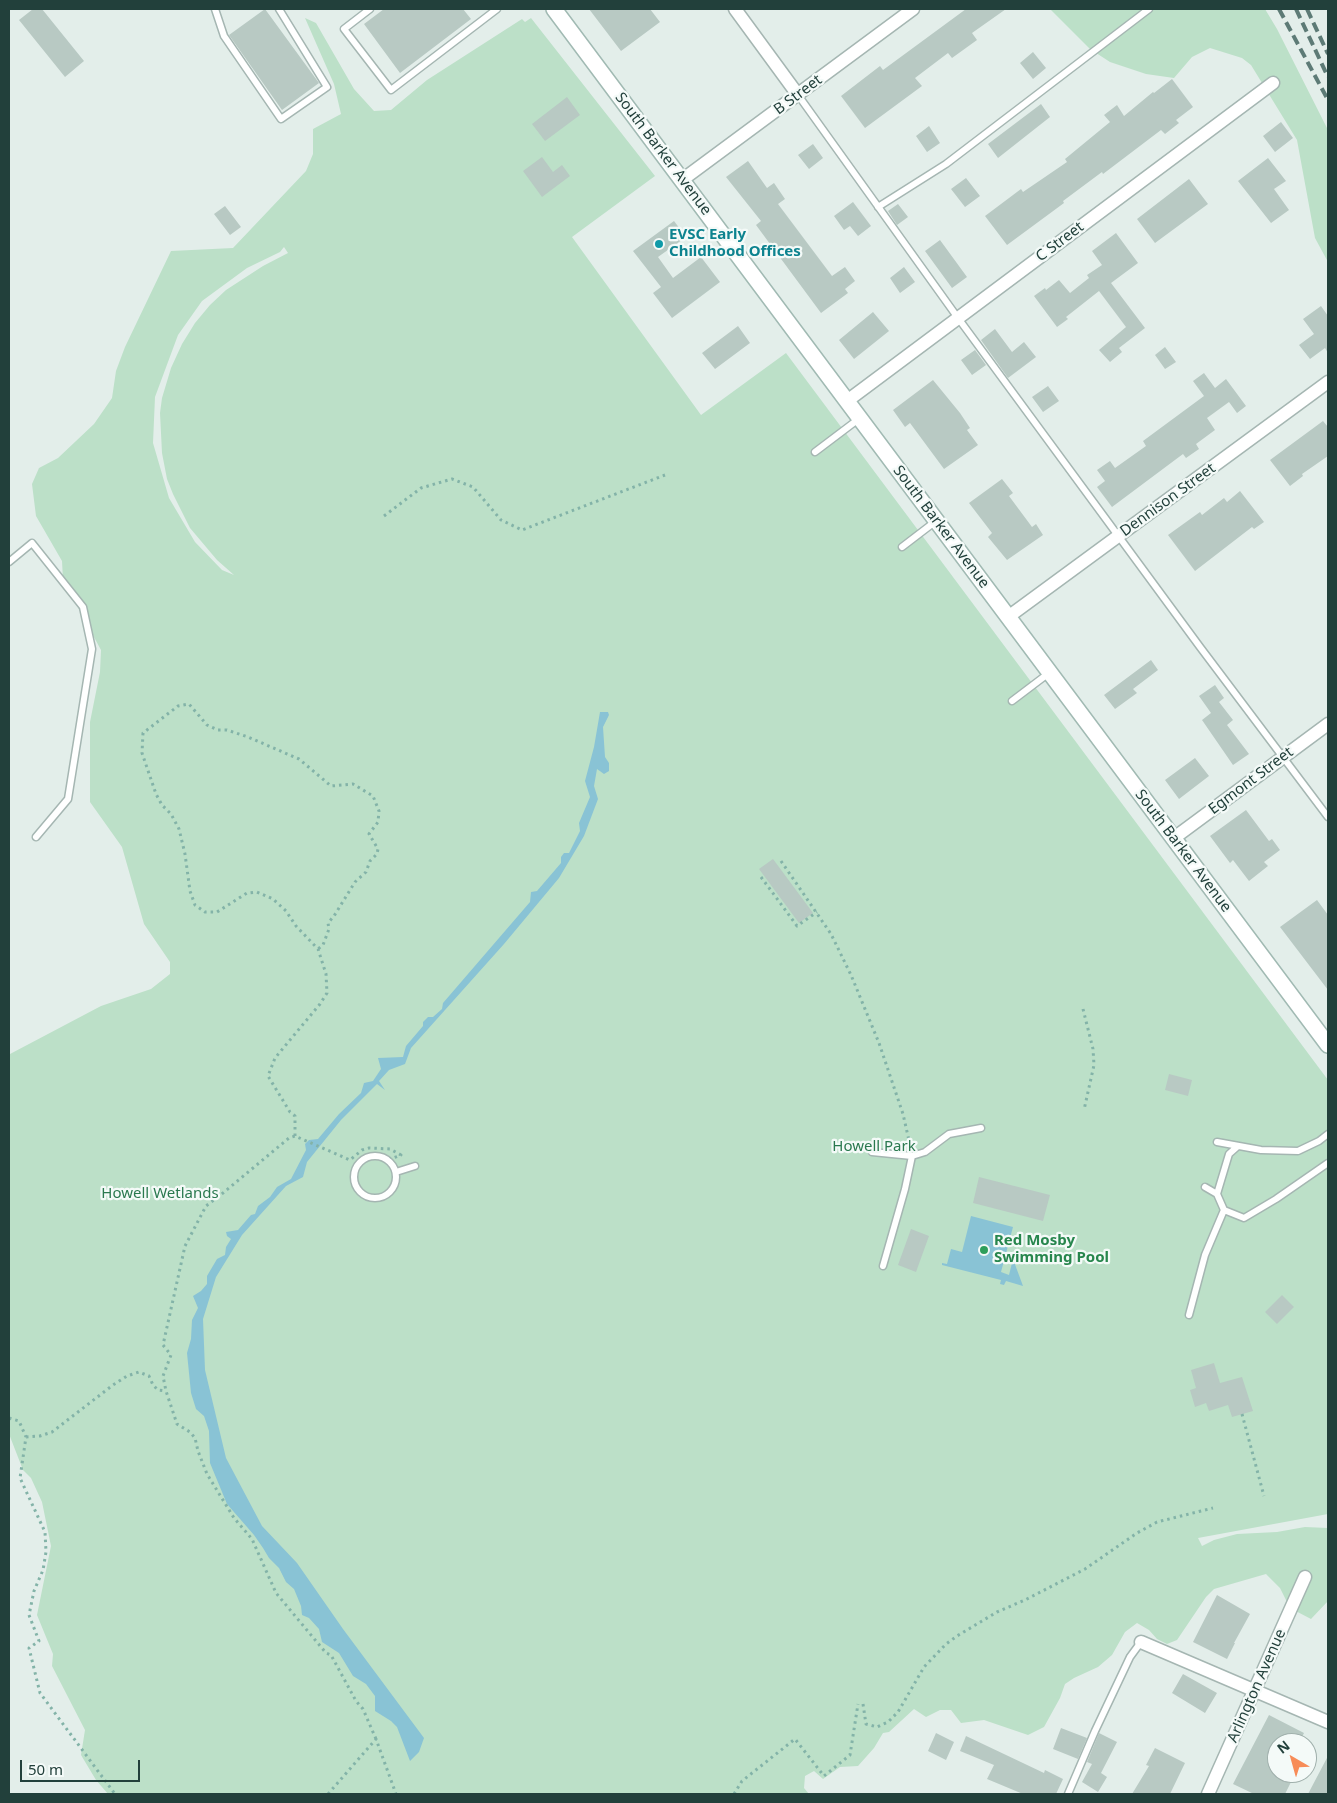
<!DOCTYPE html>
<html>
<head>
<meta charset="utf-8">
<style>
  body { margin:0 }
  #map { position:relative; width:1337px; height:1803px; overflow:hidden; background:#e3eeea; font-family:"Noto Sans",sans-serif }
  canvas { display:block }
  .frame { position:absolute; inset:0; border:10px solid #22403b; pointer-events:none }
  .north { position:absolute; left:1267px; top:1733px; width:50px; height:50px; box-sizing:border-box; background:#f4faf8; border:1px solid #a0b0ac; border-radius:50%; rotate:322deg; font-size:14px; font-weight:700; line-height:20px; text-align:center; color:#22403b }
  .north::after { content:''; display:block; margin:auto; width:18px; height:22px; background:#f78c58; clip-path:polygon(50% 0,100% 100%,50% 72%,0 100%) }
  .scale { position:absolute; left:20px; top:1760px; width:120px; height:22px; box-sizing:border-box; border:2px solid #22403b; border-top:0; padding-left:6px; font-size:15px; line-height:18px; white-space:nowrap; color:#22403b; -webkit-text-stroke:4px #f4faf8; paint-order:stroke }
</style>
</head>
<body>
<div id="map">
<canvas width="1337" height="1803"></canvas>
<div class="frame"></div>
<div class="north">N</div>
<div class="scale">50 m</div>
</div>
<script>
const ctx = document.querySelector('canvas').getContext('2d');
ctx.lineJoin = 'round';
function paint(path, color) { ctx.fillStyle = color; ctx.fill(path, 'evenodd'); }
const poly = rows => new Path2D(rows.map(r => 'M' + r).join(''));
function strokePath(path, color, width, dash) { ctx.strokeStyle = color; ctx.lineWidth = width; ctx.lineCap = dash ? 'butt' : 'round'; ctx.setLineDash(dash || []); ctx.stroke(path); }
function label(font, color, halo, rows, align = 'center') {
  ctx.font = font + ' "Noto Sans",sans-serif'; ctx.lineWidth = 4.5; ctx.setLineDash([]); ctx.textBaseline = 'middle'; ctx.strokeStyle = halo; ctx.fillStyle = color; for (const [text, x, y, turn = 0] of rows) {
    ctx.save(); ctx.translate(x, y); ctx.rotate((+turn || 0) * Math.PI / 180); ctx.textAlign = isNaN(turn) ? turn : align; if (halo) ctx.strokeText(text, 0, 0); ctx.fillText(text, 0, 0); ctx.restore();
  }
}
const green = poly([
  [1050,9,1265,9,1277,29,1328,130,1328,262,1315,238,1297,140,1251,65,1242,58,1210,48,1192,57,1174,78,1146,74,1110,62,1090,49],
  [305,18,316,23,354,89,374,111,391,110,427,80,522,19,525,22,531,18,655,176,572,237,701,415,786,353,1328,1080,1328,1514,1198,1538,1202,1546,1214,1540,1237,1534,1277,1532,1305,1527,1328,1528,1328,1601,1311,1619,1290,1608,1280,1588,1266,1574,1214,1589,1206,1597,1177,1640,1167,1644,1157,1639,1149,1630,1137,1623,1125,1632,1112,1655,1098,1667,1074,1678,1065,1684,1060,1698,1044,1727,1028,1735,984,1720,961,1723,951,1710,940,1710,926,1717,914,1709,889,1732,883,1733,874,1748,858,1766,840,1767,823,1779,814,1771,805,1776,804,1788,809,1794,108,1794,96,1780,81,1755,85,1730,52,1666,53,1654,37,1615,51,1546,42,1502,31,1478,23,1470,9,1434,9,1064,10,1054,101,1006,151,989,170,974,170,962,144,924,122,847,90,802,90,722,100,672,101,650,63,580,62,561,36,516,32,484,39,468,58,458,94,424,112,398,116,371,125,347,171,251,233,248,306,171,313,154,313,129,341,114,334,84],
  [284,247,288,253,263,266,226,290,210,305,195,323,182,344,171,368,162,398,160,413,162,453,167,479,173,494,190,528,217,560,234,575,222,570,195,542,169,498,153,443,155,397,178,335,202,301,247,268,280,252]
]);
const water = poly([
  [600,712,608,712,609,715,603,727,605,757,609,763,609,771,604,774,597,769,594,786,598,799,584,836,559,878,504,944,411,1048,405,1064,389,1070,379,1081,385,1090,377,1084,341,1120,307,1162,303,1177,286,1186,242,1235,216,1277,203,1319,205,1370,226,1458,262,1526,297,1563,343,1629,424,1738,419,1752,410,1761,397,1727,391,1721,375,1711,375,1696,366,1684,353,1676,339,1653,322,1642,319,1629,309,1618,302,1615,301,1606,294,1589,286,1582,279,1568,269,1558,263,1548,254,1535,227,1504,210,1463,209,1431,204,1416,196,1409,191,1393,187,1353,191,1339,192,1320,198,1308,193,1296,201,1291,207,1284,207,1276,217,1259,225,1255,226,1247,231,1239,227,1236,226,1232,238,1230,251,1215,255,1214,258,1206,270,1197,277,1187,291,1179,306,1150,305,1144,309,1140,318,1139,339,1114,361,1093,364,1083,373,1081,381,1069,378,1058,403,1057,406,1046,423,1026,423,1022,428,1017,433,1017,442,1009,443,1003,530,902,531,892,537,891,561,863,561,857,564,853,569,853,580,831,579,823,590,797,585,781,594,747],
  [971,1216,1013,1227,1001,1272,1009,1275,1013,1259,1023,1286,1006,1281,1004,1285,1000,1284,1001,1280,942,1265,942,1263,947,1264,951,1249,962,1252]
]);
const building = poly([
  [33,9,42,9,84,61,65,77,19,20],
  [265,9,319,83,282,110,229,35],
  [384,9,463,9,471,19,400,73,364,24],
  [589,9,650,9,660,22,621,51],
  [966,9,1006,9,972,33,977,40,952,58,948,53,915,78,922,86,865,128,841,96,880,66,883,70],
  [1033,52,1046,68,1033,79,1020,63],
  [1172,79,1193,107,1176,120,1179,123,1165,134,1161,130,1103,174,1102,172,1063,201,1064,203,1007,245,985,216,1021,189,1023,192,1067,162,1065,159,1110,122,1104,115,1117,105,1124,116,1153,92,1154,93],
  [567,97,580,115,545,141,532,124],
  [1041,104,1050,117,998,158,988,144],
  [1281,122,1293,138,1275,152,1263,136],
  [929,126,940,143,927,152,916,136],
  [813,144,823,158,809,169,798,155],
  [542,157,553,172,562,165,570,176,542,197,523,171],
  [1268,158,1286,181,1274,189,1289,210,1271,223,1238,181],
  [748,161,767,188,774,183,785,199,778,204,832,276,845,267,855,281,845,289,848,293,821,313,756,225,761,221,726,177],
  [966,178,980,196,965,207,951,189],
  [1189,179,1208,204,1155,243,1137,219],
  [853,202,871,226,858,236,850,226,844,230,834,216],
  [898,204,908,217,897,225,888,211],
  [225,206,241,227,230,235,214,214],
  [674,221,686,237,658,257,673,278,701,257,720,282,672,318,653,293,661,287,633,251],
  [1116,233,1138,263,1111,283,1145,328,1119,348,1122,352,1110,362,1099,350,1126,327,1099,291,1066,317,1068,319,1057,327,1034,296,1045,288,1046,290,1059,280,1070,293,1089,278,1087,275,1102,265,1092,251],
  [940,240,967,277,952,288,925,251],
  [904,267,915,282,900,293,890,278],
  [1321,306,1328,316,1328,353,1325,348,1310,359,1299,345,1314,334,1303,319],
  [873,312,889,331,854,359,839,340],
  [738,326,750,343,715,369,702,353],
  [995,329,1012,352,1024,342,1036,357,1008,378,981,340],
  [1165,347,1176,362,1165,369,1155,355],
  [975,350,986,365,972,375,961,360],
  [1204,373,1215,388,1226,379,1246,406,1237,413,1229,402,1207,418,1215,430,1196,444,1199,449,1186,458,1183,454,1112,507,1097,487,1105,481,1097,470,1110,461,1115,468,1146,446,1143,441,1204,396,1193,381],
  [933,380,960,413,970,428,967,430,978,445,944,469,910,423,905,427,893,410],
  [1048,386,1059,401,1043,412,1032,397],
  [1323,421,1328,427,1328,456,1302,474,1303,476,1290,486,1270,460],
  [1002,479,1013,493,1009,496,1032,527,1036,524,1043,535,1007,560,988,537,992,533,969,503],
  [1240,491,1264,522,1254,529,1252,527,1195,571,1168,535,1200,512,1202,515,1224,498,1227,502],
  [1151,660,1158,670,1133,689,1137,693,1115,709,1104,695],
  [1215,685,1224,698,1219,702,1233,720,1227,725,1249,754,1233,765,1202,720,1211,713,1199,696],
  [1195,758,1209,776,1179,799,1165,780],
  [1246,810,1269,841,1272,839,1280,850,1264,862,1268,866,1249,881,1233,860,1230,863,1210,836],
  [773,859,813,913,799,923,759,869],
  [1317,900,1328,915,1328,990,1280,927],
  [1169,1074,1192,1080,1188,1096,1165,1090],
  [979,1177,1050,1195,1043,1221,973,1203],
  [911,1229,929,1236,916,1272,898,1265],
  [1282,1295,1294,1307,1277,1324,1265,1312],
  [1214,1363,1220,1383,1242,1377,1253,1411,1232,1417,1228,1405,1209,1411,1206,1403,1195,1407,1190,1390,1196,1388,1191,1370],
  [1217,1595,1250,1614,1234,1643,1235,1643,1227,1659,1193,1642],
  [1183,1674,1217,1693,1205,1713,1172,1693],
  [1269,1715,1304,1733,1299,1743,1277,1743,1277,1773,1292,1780,1285,1794,1254,1794,1233,1784],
  [1061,1728,1087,1738,1078,1759,1053,1749],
  [936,1733,954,1742,946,1760,928,1751],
  [1099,1733,1117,1742,1101,1773,1107,1777,1098,1792,1082,1782,1092,1764,1087,1762],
  [966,1736,1044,1773,1045,1770,1063,1779,1056,1794,1023,1794,987,1779,994,1765,960,1751],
  [1155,1748,1185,1763,1170,1794,1132,1794,1149,1766,1146,1765],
  [1328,1756,1328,1794,1308,1794]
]);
const path = poly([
  [384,516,421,488,452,479,473,487,501,520,522,530,665,475],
  [781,861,831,934,851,975,879,1043,903,1114,910,1145],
  [761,877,797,926,817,912],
  [1083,1009,1093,1049,1094,1065,1084,1110],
  [295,1136,295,1116,290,1112,268,1076,275,1058,320,1004,327,993,326,974,318,949,296,926,286,911,273,899,257,892,247,893,217,912,205,912,195,905,190,891,185,854,179,829,171,814,162,805,156,794,142,753,143,733,178,706,189,704,207,725,218,730,227,730,248,737,299,759,331,786,353,784,373,796,379,811,378,822,369,834,378,849,377,854,370,861,366,872,355,882,334,916,328,923,329,929,323,945,318,949],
  [1242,1414,1264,1496],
  [9,1418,19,1421,26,1437,20,1478,45,1532,46,1552,43,1570,34,1591,29,1615,39,1641,29,1648,40,1693,115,1794],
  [26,1437,40,1436,52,1432,113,1385,127,1376,139,1372,149,1376,153,1385,158,1390,166,1391],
  [863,1704,866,1724,877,1727,888,1722,898,1712,924,1667,946,1644,957,1636,997,1612,1025,1600,1085,1569,1137,1533,1157,1522,1213,1508],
  [376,1739,363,1709,356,1701,331,1655,326,1653,276,1593,252,1539,234,1518,207,1474,198,1451,195,1438,190,1432,177,1424,166,1391,163,1376,171,1355,163,1345,185,1246,206,1206,223,1193,289,1138,295,1136,350,1160,362,1150,369,1148,390,1149,401,1155,388,1160],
  [328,1794,376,1739,396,1794],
  [734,1794,742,1781,795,1739,824,1776,850,1755,858,1704]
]);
const service = poly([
  [215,9,224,36,281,119,327,87,279,9],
  [370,9,344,29,391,90,497,9],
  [798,95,958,318,1200,647,1328,817],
  [878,207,946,164,1149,9],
  [815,452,860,418],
  [902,547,936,521],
  [9,562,32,543,83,607,92,649,68,799,36,837],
  [1012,701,1049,673],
  [1217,1142,1261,1150,1298,1151,1319,1141,1328,1134],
  [872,1152,912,1156,925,1152,949,1134,981,1128],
  '354 1177a21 21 0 1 1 42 0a21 21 0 1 1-42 0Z',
  [396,1172,415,1166],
  [1205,1187,1217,1194,1224,1210,1244,1218,1276,1199,1328,1163],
  [1217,1194,1229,1154,1238,1146],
  [883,1266,905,1189,912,1156],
  [1189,1315,1205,1255,1224,1210],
  [1068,1794,1095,1731,1130,1657,1141,1642]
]);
const minor = poly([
  [735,9,798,95],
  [682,180,913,9],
  [847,401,1273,83],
  [1008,617,1328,382],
  [1174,838,1328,724],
  [1141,1642,1328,1722],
  [1208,1794,1305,1577]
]);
const secondary = poly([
  [554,9,1328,1045]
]);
const rail = poly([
  [1279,9,1328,100],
  [1296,9,1328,77],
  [1307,9,1328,54]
]);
const markers = [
  [659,244,5,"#0f9aa8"],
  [984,1250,5,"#2e9e5b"]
];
const streetNames = [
  ["B Street",798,95,-37],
  ["South Barker Avenue",663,154,53],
  ["C Street",1060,242,-37],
  ["Dennison Street",1168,500,-36],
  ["South Barker Avenue",941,527,53],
  ["Egmont Street",1251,781,-37],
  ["South Barker Avenue",1183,851,53],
  ["Arlington Avenue",1257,1686,-66]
];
const cultureNames = [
  ["EVSC Early",669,235],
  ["Childhood Offices",669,252]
];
const parkNames = [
  ["Howell Park",874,1147],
  ["Howell Wetlands",160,1194]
];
const leisureNames = [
  ["Red Mosby",994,1241],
  ["Swimming Pool",994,1258]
];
paint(green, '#bce0c8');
paint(water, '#89c3d5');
paint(building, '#b8c9c3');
strokePath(service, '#a5b6b2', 9);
strokePath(minor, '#a5b6b2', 15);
strokePath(secondary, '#a1bab3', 18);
strokePath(path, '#83b3a8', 3, [2.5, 4]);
strokePath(service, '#fff', 6);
strokePath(minor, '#fff', 12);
strokePath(secondary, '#fff', 15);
strokePath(rail, '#5d7b76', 4, [10, 5]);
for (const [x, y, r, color] of markers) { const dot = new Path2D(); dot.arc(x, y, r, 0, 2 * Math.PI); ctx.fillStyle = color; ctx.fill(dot); strokePath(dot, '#f4faf8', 2); }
label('15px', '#22403b', '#f4faf8', streetNames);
label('bold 15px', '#0d838f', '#f4faf8', cultureNames, 'left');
label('15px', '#2a794f', '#f4faf8', parkNames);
label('bold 15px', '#27864d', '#f4faf8', leisureNames, 'left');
</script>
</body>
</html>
